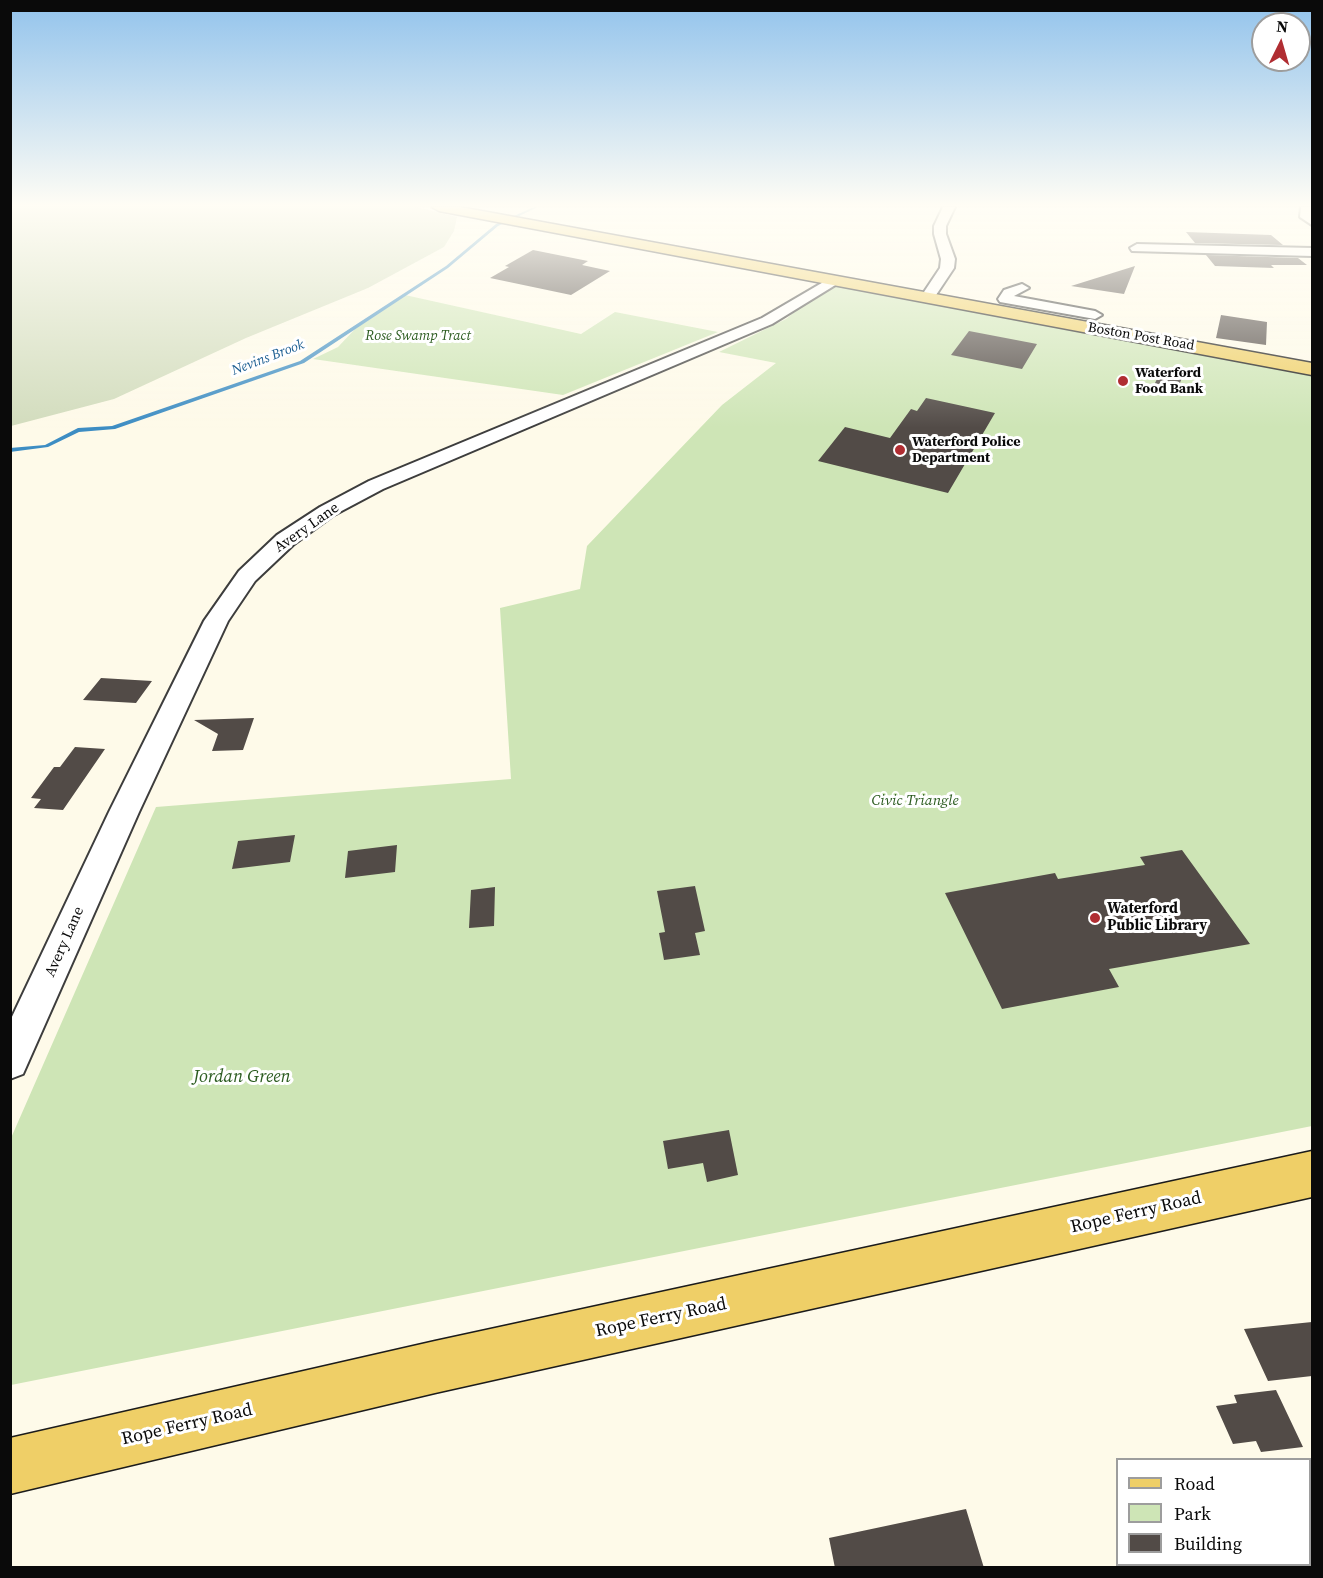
<!DOCTYPE html>
<html>
<head>
<meta charset="utf-8">
<style>
  body { margin:0 }
  #map { position:relative; width:1323px; height:1578px; overflow:hidden; background:#fefae9; font-family:"Source Serif 4",serif }
  canvas { display:block }
  .frame { position:absolute; inset:0; border:12px solid #0a0a0a; pointer-events:none }
  .legend { position:absolute; left:1116px; top:1458px; width:195px; height:108px; box-sizing:border-box; background:#fff; border:2px solid #9d9d9d; margin:0; padding:8px 10px; list-style:none; font-size:18px; color:#0a0a0a }
  .legend li { display:flex; align-items:center; gap:12px; height:30px }
  .legend b { width:30px; border:2px solid #9d9d9d }
  .north { position:absolute; left:1251px; top:12px; width:60px; height:60px; box-sizing:border-box; background:#fff; border:2px solid #9d9d9d; border-radius:50%; rotate:5deg; font-size:16px; font-weight:700; line-height:24px; text-align:center; color:#0a0a0a }
  .north::after { content:''; display:block; margin:auto; width:21px; height:27px; background:#b02d32; clip-path:polygon(50% 0,100% 100%,50% 72%,0 100%) }
</style>
</head>
<body>
<div id="map">
<canvas width="1323" height="1578"></canvas>
<div class="frame"></div>
<ul class="legend">
<li><b style="height:8px;background:#efcf67"></b>Road</li>
<li><b style="height:16px;background:#cee5b6"></b>Park</li>
<li><b style="height:16px;background:#524b47"></b>Building</li>
</ul>
<div class="north">N</div>
</div>
<script>
const ctx = document.querySelector('canvas').getContext('2d');
ctx.lineJoin = 'round';
function paint(path, color) { ctx.fillStyle = color; ctx.fill(path, 'evenodd'); }
const poly = rows => new Path2D(rows.map(r => 'M' + r).join(''));
function strokePath(path, color, width, dash) { ctx.strokeStyle = color; ctx.lineWidth = width; ctx.lineCap = dash ? 'butt' : 'round'; ctx.setLineDash(dash || []); ctx.stroke(path); }
function label(font, color, halo, rows, align = 'center') {
  ctx.font = font + ' "Source Serif 4",serif'; ctx.lineWidth = 6; ctx.setLineDash([]); ctx.textBaseline = 'middle'; ctx.strokeStyle = halo; ctx.fillStyle = color; for (const [text, x, y, turn = 0] of rows) {
    ctx.save(); ctx.translate(x, y); ctx.rotate((+turn || 0) * Math.PI / 180); ctx.textAlign = isNaN(turn) ? turn : align; if (halo) ctx.strokeText(text, 0, 0); ctx.fillText(text, 0, 0); ctx.restore();
  }
}
const green = poly([
  [832,281,1312,372,1312,1126,11,1385,11,1138,156,807,511,779,500,608,580,589,587,546,722,405,776,363,719,352,786,319],
  [405,295,581,334,615,312,718,332,563,395,313,359,338,347,355,329]
]);
const cemetery = poly([
  [11,207,415,207,457,217,454,231,444,247,368,288,246,338,114,399,11,426]
]);
const stream = poly([
  [534,207,538,207,498,226,448,268,304,363,115,429,79,432,48,447,10,452,10,448,45,445,78,428,112,426,300,361,446,266,496,224,534,207]
]);
const building = poly([
  [1186,232,1271,235,1283,245,1195,243],
  [533,250,588,261,582,265,610,271,571,295,490,278,509,267,505,266],
  [1206,255,1298,258,1307,265,1271,265,1274,268,1215,266],
  [1135,266,1124,294,1071,286],
  [1221,315,1267,322,1266,345,1216,338],
  [969,331,1037,344,1022,369,951,355],
  [1163,367,1185,371,1176,392,1153,387],
  [926,398,995,413,948,493,818,461,845,427,890,438,911,409,917,411],
  [101,678,152,681,136,703,83,700],
  [254,718,243,750,212,751,218,734,194,720],
  [75,747,105,749,63,810,34,808,41,799,31,798,54,767,60,767],
  [295,835,290,862,232,869,238,841],
  [397,845,395,872,345,878,348,851],
  [1182,850,1250,944,1109,969,1119,987,1002,1009,945,893,1055,873,1058,879,1145,865,1140,857],
  [695,886,705,931,695,933,700,955,664,960,659,933,665,932,657,891],
  [495,887,494,926,469,928,471,890],
  [729,1130,738,1175,707,1182,703,1163,668,1169,663,1141],
  [1312,1322,1312,1376,1268,1381,1244,1329],
  [1276,1390,1303,1447,1261,1452,1256,1441,1233,1444,1216,1406,1237,1403,1234,1395],
  [966,1509,984,1568,835,1568,829,1538]
]);
const minor = poly([
  [943,207,955,207,946,226,946,234,955,259,954,268,932,301,927,302,920,298,940,268,941,259,934,234,934,226,943,207],
  [1301,207,1312,207,1312,225,1300,217,1301,207],
  [1137,244,1312,248,1312,256,1132,251,1130,248,1137,244],
  [832,277,839,281,837,284,772,324,383,489,334,515,293,545,255,581,228,621,139,812,23,1074,10,1079,10,1021,109,812,204,621,239,571,277,535,320,507,369,481,762,318,832,277],
  [1022,284,1029,288,1014,296,1095,311,1102,315,1095,319,1000,302,998,299,1004,290,1022,284]
]);
const major = poly([
  [432,207,460,207,1312,363,1312,375,439,211,432,207],
  [1312,1151,1312,1197,435,1393,10,1494,10,1438,435,1341,1312,1151]
]);
const markers = [
  [1123,381,6,"#b02d32"],
  [900,450,6,"#b02d32"],
  [1095,918,6,"#b02d32"]
];
const farParknames = [
  ["Rose Swamp Tract",418,336]
];
const farStreetnames = [
  ["Boston Post Road",1141,337,10]
];
const farWaternames = [
  ["Nevins Brook",268,358,-21]
];
const farPoinames = [
  ["Waterford",1135,373],
  ["Food Bank",1135,389],
  ["Waterford Police",912,442],
  ["Department",912,458]
];
const streetNames = [
  ["Avery Lane",307,528,-35],
  ["Avery Lane",65,942,-66]
];
const parkNames = [
  ["Civic Triangle",915,801]
];
const poiNames = [
  ["Waterford",1107,909],
  ["Public Library",1107,926]
];
const nearParknames = [
  ["Jordan Green",242,1077]
];
const nearStreetnames = [
  ["Rope Ferry Road",1136,1213,-13],
  ["Rope Ferry Road",661,1318,-12],
  ["Rope Ferry Road",187,1425,-13]
];
paint(green, '#cee5b6');
paint(cemetery, '#d2dcbd');
paint(stream, '#3d8dc3');
paint(building, '#524b47');
strokePath(minor, '#3d3d3d', 4);
strokePath(major, '#1b1b1b', 3);
paint(minor, '#fff');
paint(major, '#efcf67');
const sky = ctx.createLinearGradient(0, 0, 0, 428);
sky.addColorStop(0, '#92c3ec');
sky.addColorStop(0.48, '#fffdf5');
sky.addColorStop(1, '#fffdf500');
ctx.fillStyle = sky;
ctx.fillRect(0, 0, 1323, 428);
for (const [x, y, r, color] of markers) { const dot = new Path2D(); dot.arc(x, y, r, 0, 2 * Math.PI); ctx.fillStyle = color; ctx.fill(dot); strokePath(dot, '#fff', 2); }
label('italic 14px', '#2c5c20', '#fff', farParknames);
label('14px', '#0a0a0a', '#fff', farStreetnames);
label('italic 14px', '#1d5f92', '#fff', farWaternames);
label('bold 14px', '#0a0a0a', '#fff', farPoinames, 'left');
label('15px', '#0a0a0a', '#fff', streetNames);
label('italic 15px', '#2c5c20', '#fff', parkNames);
label('bold 15px', '#0a0a0a', '#fff', poiNames, 'left');
label('italic 18px', '#2c5c20', '#fff', nearParknames);
label('18px', '#0a0a0a', '#fff', nearStreetnames);
</script>
</body>
</html>
